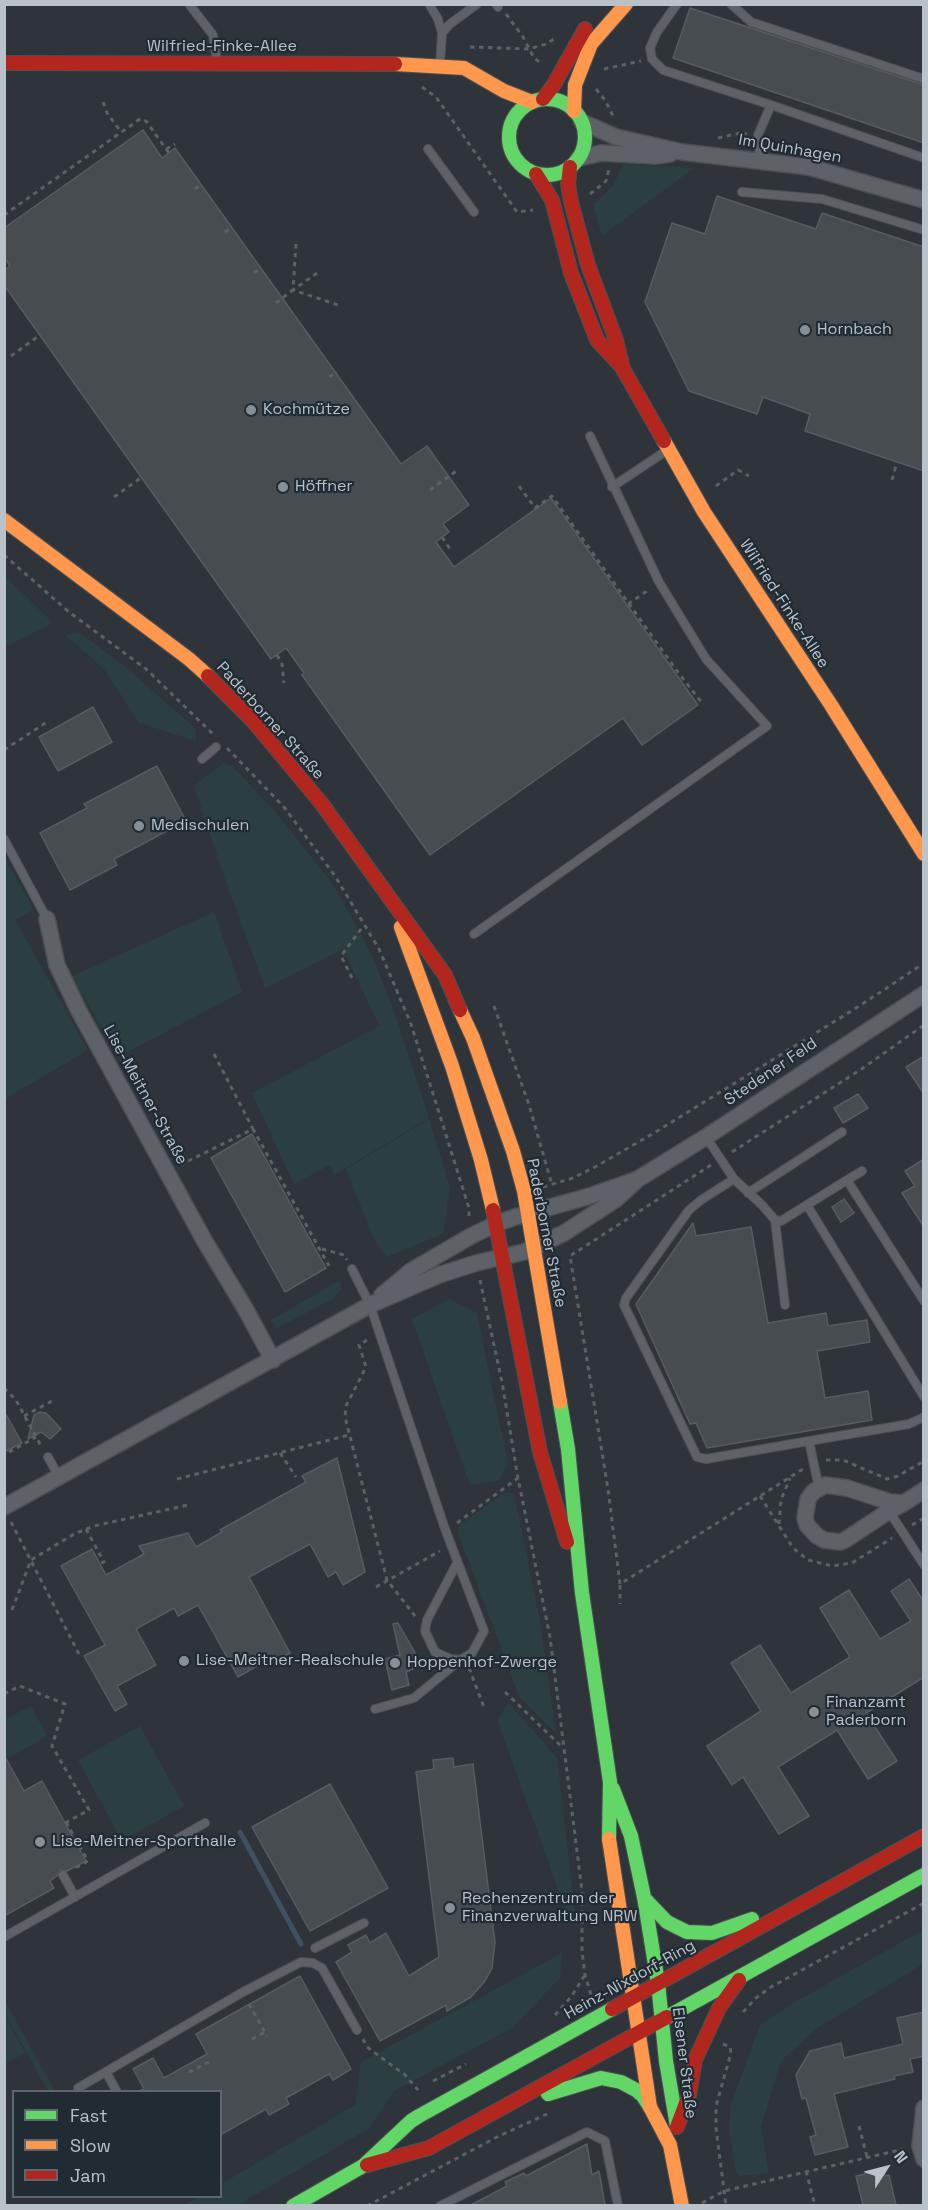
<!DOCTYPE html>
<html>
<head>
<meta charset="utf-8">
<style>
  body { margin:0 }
  #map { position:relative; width:928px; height:2210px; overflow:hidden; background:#2e343a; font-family:"Space Grotesk",sans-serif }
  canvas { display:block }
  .frame { position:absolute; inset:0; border:6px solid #b9c1c9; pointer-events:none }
  .legend { position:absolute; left:12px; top:2090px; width:210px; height:108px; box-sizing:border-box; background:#212b34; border:2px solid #5e6770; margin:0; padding:8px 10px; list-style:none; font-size:18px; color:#b9c1c9 }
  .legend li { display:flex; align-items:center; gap:12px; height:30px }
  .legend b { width:30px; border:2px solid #5e6770 }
  .north { position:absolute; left:856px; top:2138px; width:60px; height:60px; -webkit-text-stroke:4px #212b34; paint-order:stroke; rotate:54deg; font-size:16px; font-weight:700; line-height:24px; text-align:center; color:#b9c1c9 }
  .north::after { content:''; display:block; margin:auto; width:21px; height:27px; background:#b9c1c9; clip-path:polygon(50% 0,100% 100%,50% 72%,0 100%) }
</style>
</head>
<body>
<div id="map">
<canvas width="928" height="2210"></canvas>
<div class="frame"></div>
<ul class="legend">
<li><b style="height:8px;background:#63d668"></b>Fast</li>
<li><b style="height:8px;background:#ff974d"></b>Slow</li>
<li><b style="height:8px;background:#b3261e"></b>Jam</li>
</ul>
<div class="north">N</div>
</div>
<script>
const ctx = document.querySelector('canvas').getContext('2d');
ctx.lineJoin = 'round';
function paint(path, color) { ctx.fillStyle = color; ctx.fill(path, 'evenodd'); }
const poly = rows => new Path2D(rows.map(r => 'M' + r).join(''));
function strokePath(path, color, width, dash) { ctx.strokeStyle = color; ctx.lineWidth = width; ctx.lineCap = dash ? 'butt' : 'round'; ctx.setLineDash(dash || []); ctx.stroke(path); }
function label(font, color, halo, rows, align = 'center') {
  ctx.font = font + ' "Space Grotesk",sans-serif'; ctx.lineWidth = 4.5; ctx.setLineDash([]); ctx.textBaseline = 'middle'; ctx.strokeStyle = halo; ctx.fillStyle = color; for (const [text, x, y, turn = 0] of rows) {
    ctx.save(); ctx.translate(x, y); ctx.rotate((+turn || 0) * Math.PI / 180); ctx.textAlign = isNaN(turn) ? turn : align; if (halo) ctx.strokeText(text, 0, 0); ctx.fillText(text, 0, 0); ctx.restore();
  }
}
const green = poly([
  [623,164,694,168,602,236,593,205,613,186],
  [5,576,53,623,5,647,4,647],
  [80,633,123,665,195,728,196,741,139,723,104,669,65,635],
  [223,763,232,766,274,810,334,886,372,955,396,1017,429,1118,334,1175,330,1165,294,1184,252,1093,385,1023,379,1025,343,949,265,988,225,879,194,786],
  [4,856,34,910,15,920,88,1050,5,1099],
  [214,912,242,992,118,1057,72,976],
  [429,1119,450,1187,443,1234,386,1257,373,1237,346,1169],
  [340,1280,342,1289,333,1299,277,1328,271,1320],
  [449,1299,477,1313,508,1464,498,1481,470,1485,412,1319],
  [505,1492,514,1494,540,1622,556,1733,519,1696,457,1530,460,1525],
  [509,1703,557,1758,575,1913,568,1917,497,1719],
  [31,1706,47,1736,5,1760,4,1720],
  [140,1726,184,1806,122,1841,78,1760],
  [923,1930,923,1964,816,2029,781,2061,761,2126,769,2173,740,2176,736,2172,729,2127,731,2104,760,2025,790,2005],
  [562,1953,560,1978,512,2028,394,2091,370,2128,238,2205,184,2205,200,2197,220,2196,221,2184,355,2105,361,2062],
  [5,2001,55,2091,48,2091,5,2014],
  [5,2016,25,2053,5,2064,4,2064]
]);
const stream = poly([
  [240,1832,301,1944]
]);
const building = poly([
  [690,8,924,85,924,143,673,58,690,8],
  [143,130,162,158,175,148,401,464,427,446,469,505,443,524,449,532,436,542,454,567,551,498,698,705,642,745,623,718,430,855,302,675,304,673,286,648,271,659,4,285,4,270,10,266,4,257,4,228,143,130],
  [717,196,816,229,822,213,924,247,924,471,805,431,810,414,763,397,757,414,689,391,645,302,672,223,705,234,717,196],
  [93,707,112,742,58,771,39,737,93,707],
  [157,766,186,821,114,859,117,865,70,890,40,833,87,808,84,804,157,766],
  [924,1056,924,1094,906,1067,924,1056],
  [858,1094,868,1108,843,1123,834,1108,858,1094],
  [252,1134,326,1268,285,1292,211,1158,252,1134],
  [924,1159,924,1227,902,1193,915,1186,905,1171,924,1159],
  [844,1199,854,1213,841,1222,832,1207,844,1199],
  [693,1223,696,1236,751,1227,768,1323,826,1313,828,1326,867,1320,870,1342,817,1351,825,1398,868,1391,872,1420,707,1448,696,1423,690,1424,636,1304,693,1223],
  [4,1411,22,1443,4,1452,4,1411],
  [40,1412,46,1413,61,1429,50,1439,41,1432,28,1439,34,1415,40,1412],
  [337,1458,365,1572,343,1585,336,1572,328,1577,310,1544,249,1577,290,1653,270,1665,267,1660,238,1677,198,1605,178,1616,174,1608,136,1629,156,1665,117,1686,127,1704,115,1711,84,1656,105,1645,61,1566,92,1549,106,1575,144,1554,139,1546,188,1533,196,1547,222,1532,220,1530,306,1482,302,1476,337,1458],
  [909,1579,924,1602,924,1677,866,1713,897,1761,868,1779,837,1730,778,1767,809,1816,779,1834,743,1777,732,1785,707,1746,761,1711,731,1663,760,1645,791,1693,850,1657,820,1608,849,1590,880,1639,911,1621,891,1591,909,1579],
  [398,1623,422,1665,406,1672,409,1685,392,1690,385,1659,400,1655,393,1624,398,1623],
  [4,1755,24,1791,42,1781,86,1861,67,1871,60,1870,57,1876,50,1881,54,1888,4,1916,4,1755],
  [453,1758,454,1767,473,1764,495,1943,492,1968,485,1981,471,1997,447,2011,446,2005,380,2041,336,1962,352,1952,348,1945,366,1935,370,1943,386,1933,409,1976,439,1957,416,1772,434,1769,433,1760,453,1758],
  [330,1784,388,1888,310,1931,252,1827,330,1784],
  [300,1976,351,2069,333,2080,329,2074,286,2098,289,2104,269,2115,266,2109,220,2135,220,2091,139,2091,144,2089,133,2069,153,2058,164,2078,207,2054,196,2034,300,1976],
  [924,2012,924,2056,910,2059,913,2072,894,2076,895,2079,834,2094,848,2147,815,2155,810,2137,816,2135,806,2098,802,2099,796,2075,810,2051,841,2043,844,2058,903,2044,897,2018,924,2012],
  [587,2144,592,2175,599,2171,605,2205,471,2205,507,2186,505,2182,524,2173,526,2176,587,2144],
  [884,2170,885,2176,889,2175,896,2205,863,2205,856,2176,884,2170]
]);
const path = poly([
  [506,14,523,37,534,58,542,64],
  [470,47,529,49,546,44,554,39],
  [604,69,641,61],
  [422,87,436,97,517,212,533,210],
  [596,89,605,100,613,116],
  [103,102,107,113,121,132],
  [718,138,740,133,747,134],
  [166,149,175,144],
  [195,189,201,185],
  [590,194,606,181,609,169],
  [4,215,140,119,146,121,169,153],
  [225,232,231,228],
  [254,273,259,269],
  [317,273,293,290,341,306],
  [276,303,293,290,296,244],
  [11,356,40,335],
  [329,377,337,372],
  [892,480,897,462],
  [519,486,535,508,552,496,677,671,702,703],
  [716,486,738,470,749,476],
  [430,490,459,469],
  [114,497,142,477],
  [442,537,450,549],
  [4,555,69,612,146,669,214,735],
  [628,604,650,589],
  [277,655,282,664,284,683],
  [227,748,284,807,335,876,379,949,411,1024,469,1208,469,1220],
  [4,750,47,722],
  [352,978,341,956,364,925],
  [494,1006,529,1105,552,1185],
  [214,1054,253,1129],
  [732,1152,863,1068,924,1025],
  [180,1165,253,1129,329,1266],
  [711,1165,570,1256,608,1489,620,1584,803,1469],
  [543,1187,573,1178,595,1167,654,1133,861,1005,924,963],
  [322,1249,344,1255,347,1260],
  [480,1280,502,1382,518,1478,550,1637,582,1891,582,1952,585,1975,592,1998],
  [367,1340,359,1345,366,1367,346,1406,345,1417,387,1580,415,1616],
  [4,1388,16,1400,42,1448],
  [24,1416,54,1400],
  [9,1452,36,1437],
  [280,1453,296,1477],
  [826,1460,843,1460,887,1479,898,1476,924,1461],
  [177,1479,349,1435],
  [760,1496,793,1548,808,1560,832,1566,852,1563,892,1538],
  [11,1522,81,1658],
  [457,1523,518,1478],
  [779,1524,781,1500,790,1478],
  [912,1525,924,1518],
  [86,1529,104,1562,100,1563],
  [620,1585,620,1604],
  [376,1587,440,1551],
  [12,1610,31,1560,74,1534,94,1526,188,1505],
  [469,1668,485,1710],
  [505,1692,561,1746],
  [4,1694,20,1686,65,1704,52,1746,89,1810,65,1823],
  [66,1822,88,1861,73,1869],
  [249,2004,267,2036],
  [743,2012,756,1998,771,1987,924,1903],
  [555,2015,571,1997,585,1975],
  [252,2039,265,2032],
  [363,2039,367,2047,405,2075,418,2090],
  [723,2044,730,2047,731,2053,716,2106,716,2128,726,2206],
  [189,2072,211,2061],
  [433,2081,466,2064],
  [859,2126,867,2157],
  [806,2171,815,2206],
  [702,2203,724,2191,904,2149],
  [367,2206,497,2137,547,2114]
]);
const lane = poly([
  [189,4,213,35,217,61],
  [429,4,438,19,442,33,440,65],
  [496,4,498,7],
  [677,4,657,32,650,48,652,59,663,70,771,105,924,158],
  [731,4,751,22,924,79],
  [442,33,450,24,477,4],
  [428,149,474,212],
  [760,160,758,135,771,105],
  [742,192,822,199,924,230],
  [612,487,666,451],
  [202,759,216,747],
  [4,839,47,919],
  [474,934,767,726,706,659,659,582,590,436],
  [706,1137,734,1179,701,1200,689,1210,626,1298,624,1305,697,1457,706,1459,809,1441,819,1488],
  [734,1179,762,1205,775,1220,781,1221,847,1180,924,1301],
  [847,1180,862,1171],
  [748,1193,842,1132],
  [807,1205,924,1397],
  [775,1220,785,1305],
  [352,1269,370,1305,445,1529,484,1631,472,1653,460,1660,451,1659,435,1652,425,1631,427,1620,457,1563],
  [809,1441,909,1424,924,1417],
  [48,1457,59,1477],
  [889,1511,924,1565],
  [375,1709,414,1698,460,1660],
  [63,1875,75,1897],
  [4,1937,205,1823],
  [315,1948,364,1923],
  [106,2072,117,2092],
  [78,2088,243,1992,301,1962,313,1963,322,1968,357,2030],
  [440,2206,587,2132,605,2141,618,2206]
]);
const street = poly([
  [582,122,616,137,682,152,809,167,924,200],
  [579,158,601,153,655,156,670,154],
  [47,919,57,965,79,1011,204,1240,246,1310,273,1360],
  [382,1295,411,1271,471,1236,496,1224,515,1217,590,1196,638,1179,706,1137,924,994],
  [904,1503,890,1502,847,1488,825,1485,813,1492,808,1499,805,1518,807,1525,817,1536,824,1540,840,1542,845,1540,889,1511,904,1503,924,1490],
  [4,1507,370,1305,439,1275,476,1263,524,1252,564,1233,615,1200,638,1179],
  [924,2108,920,2146,924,2159]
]);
const fast = poly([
  '509 137a38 38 0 1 1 76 0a38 38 0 1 1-76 0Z',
  [560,1402,568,1449,582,1593,610,1782,609,1839],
  [613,1789,631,1836,644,1897,658,1983,666,2061,677,2126],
  [644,1898,667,1922,687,1932,712,1933,752,1919],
  [667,2017,924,1875],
  [548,2094,601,2078,621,2082,636,2090,643,2096,650,2107],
  [293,2206,363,2166,411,2121,419,2116,612,2009]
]);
const slow = poly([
  [395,64,464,68,504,91,532,102],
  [574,111,575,85,591,44,626,4],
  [664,441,704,512,831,705,924,854],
  [4,520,189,659,208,676],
  [401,927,452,1066,481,1160,493,1210],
  [460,1010,473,1038,513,1151,524,1191,560,1402],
  [609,1839,650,2107,670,2145,682,2206]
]);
const jam = poly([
  [4,63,395,64],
  [543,99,553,86,585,29],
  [570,167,568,184,571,202,588,265,616,340,623,369,664,441],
  [536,174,552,200,571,273,597,340,620,365],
  [208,676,252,720,322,804,445,975,460,1010],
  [493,1210,540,1452,567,1542],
  [612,2009,924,1836],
  [677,2127,689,2095,695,2060,719,2008,739,1980],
  [367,2165,429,2148,667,2017]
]);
const markers = [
  [805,330,6,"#889097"],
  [251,410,6,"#889097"],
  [283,487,6,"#889097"],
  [139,826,6,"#889097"],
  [184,1661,6,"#889097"],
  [395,1663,6,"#889097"],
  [814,1712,6,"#889097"],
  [40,1842,6,"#889097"],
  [450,1908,6,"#889097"]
];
const streetNames = [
  ["Wilfried-Finke-Allee",222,47],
  ["Im Quinhagen",790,149,10],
  ["Wilfried-Finke-Allee",784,604,57],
  ["Paderborner Straße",270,721,48],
  ["Stedener Feld",771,1072,-34],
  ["Lise-Meitner-Straße",145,1095,61],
  ["Paderborner Straße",546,1233,79],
  ["Heinz-Nixdorf-Ring",630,1980,-29],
  ["Elsener Straße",684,2063,83]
];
const poiNames = [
  ["Hornbach",817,330],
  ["Kochmütze",263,410],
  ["Höffner",295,487],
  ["Medischulen",151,826],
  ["Lise-Meitner-Realschule",196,1661],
  ["Hoppenhof-Zwerge",407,1663],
  ["Finanzamt",826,1703],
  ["Paderborn",826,1721],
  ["Lise-Meitner-Sporthalle",52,1842],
  ["Rechenzentrum der",462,1899],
  ["Finanzverwaltung NRW",462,1917]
];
paint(green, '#2c3f40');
strokePath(stream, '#3e5062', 5);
paint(building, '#474c51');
strokePath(building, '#565c61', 1.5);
strokePath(lane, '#4c5054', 10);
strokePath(street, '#4c5054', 18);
strokePath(fast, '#4c5054', 16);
strokePath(slow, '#4c5054', 16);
strokePath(jam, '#4c5054', 16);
strokePath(path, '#5c6165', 3, [4.5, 4.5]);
strokePath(lane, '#5e6268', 8);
strokePath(street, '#5e6268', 15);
strokePath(fast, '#63d668', 14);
strokePath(slow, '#ff974d', 14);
strokePath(jam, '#b3261e', 14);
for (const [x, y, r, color] of markers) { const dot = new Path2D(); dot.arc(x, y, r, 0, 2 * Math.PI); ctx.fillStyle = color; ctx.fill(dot); strokePath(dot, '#212b34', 2); }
label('16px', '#b9c1c9', '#212b34', streetNames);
label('16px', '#b9c1c9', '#212b34', poiNames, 'left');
</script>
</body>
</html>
